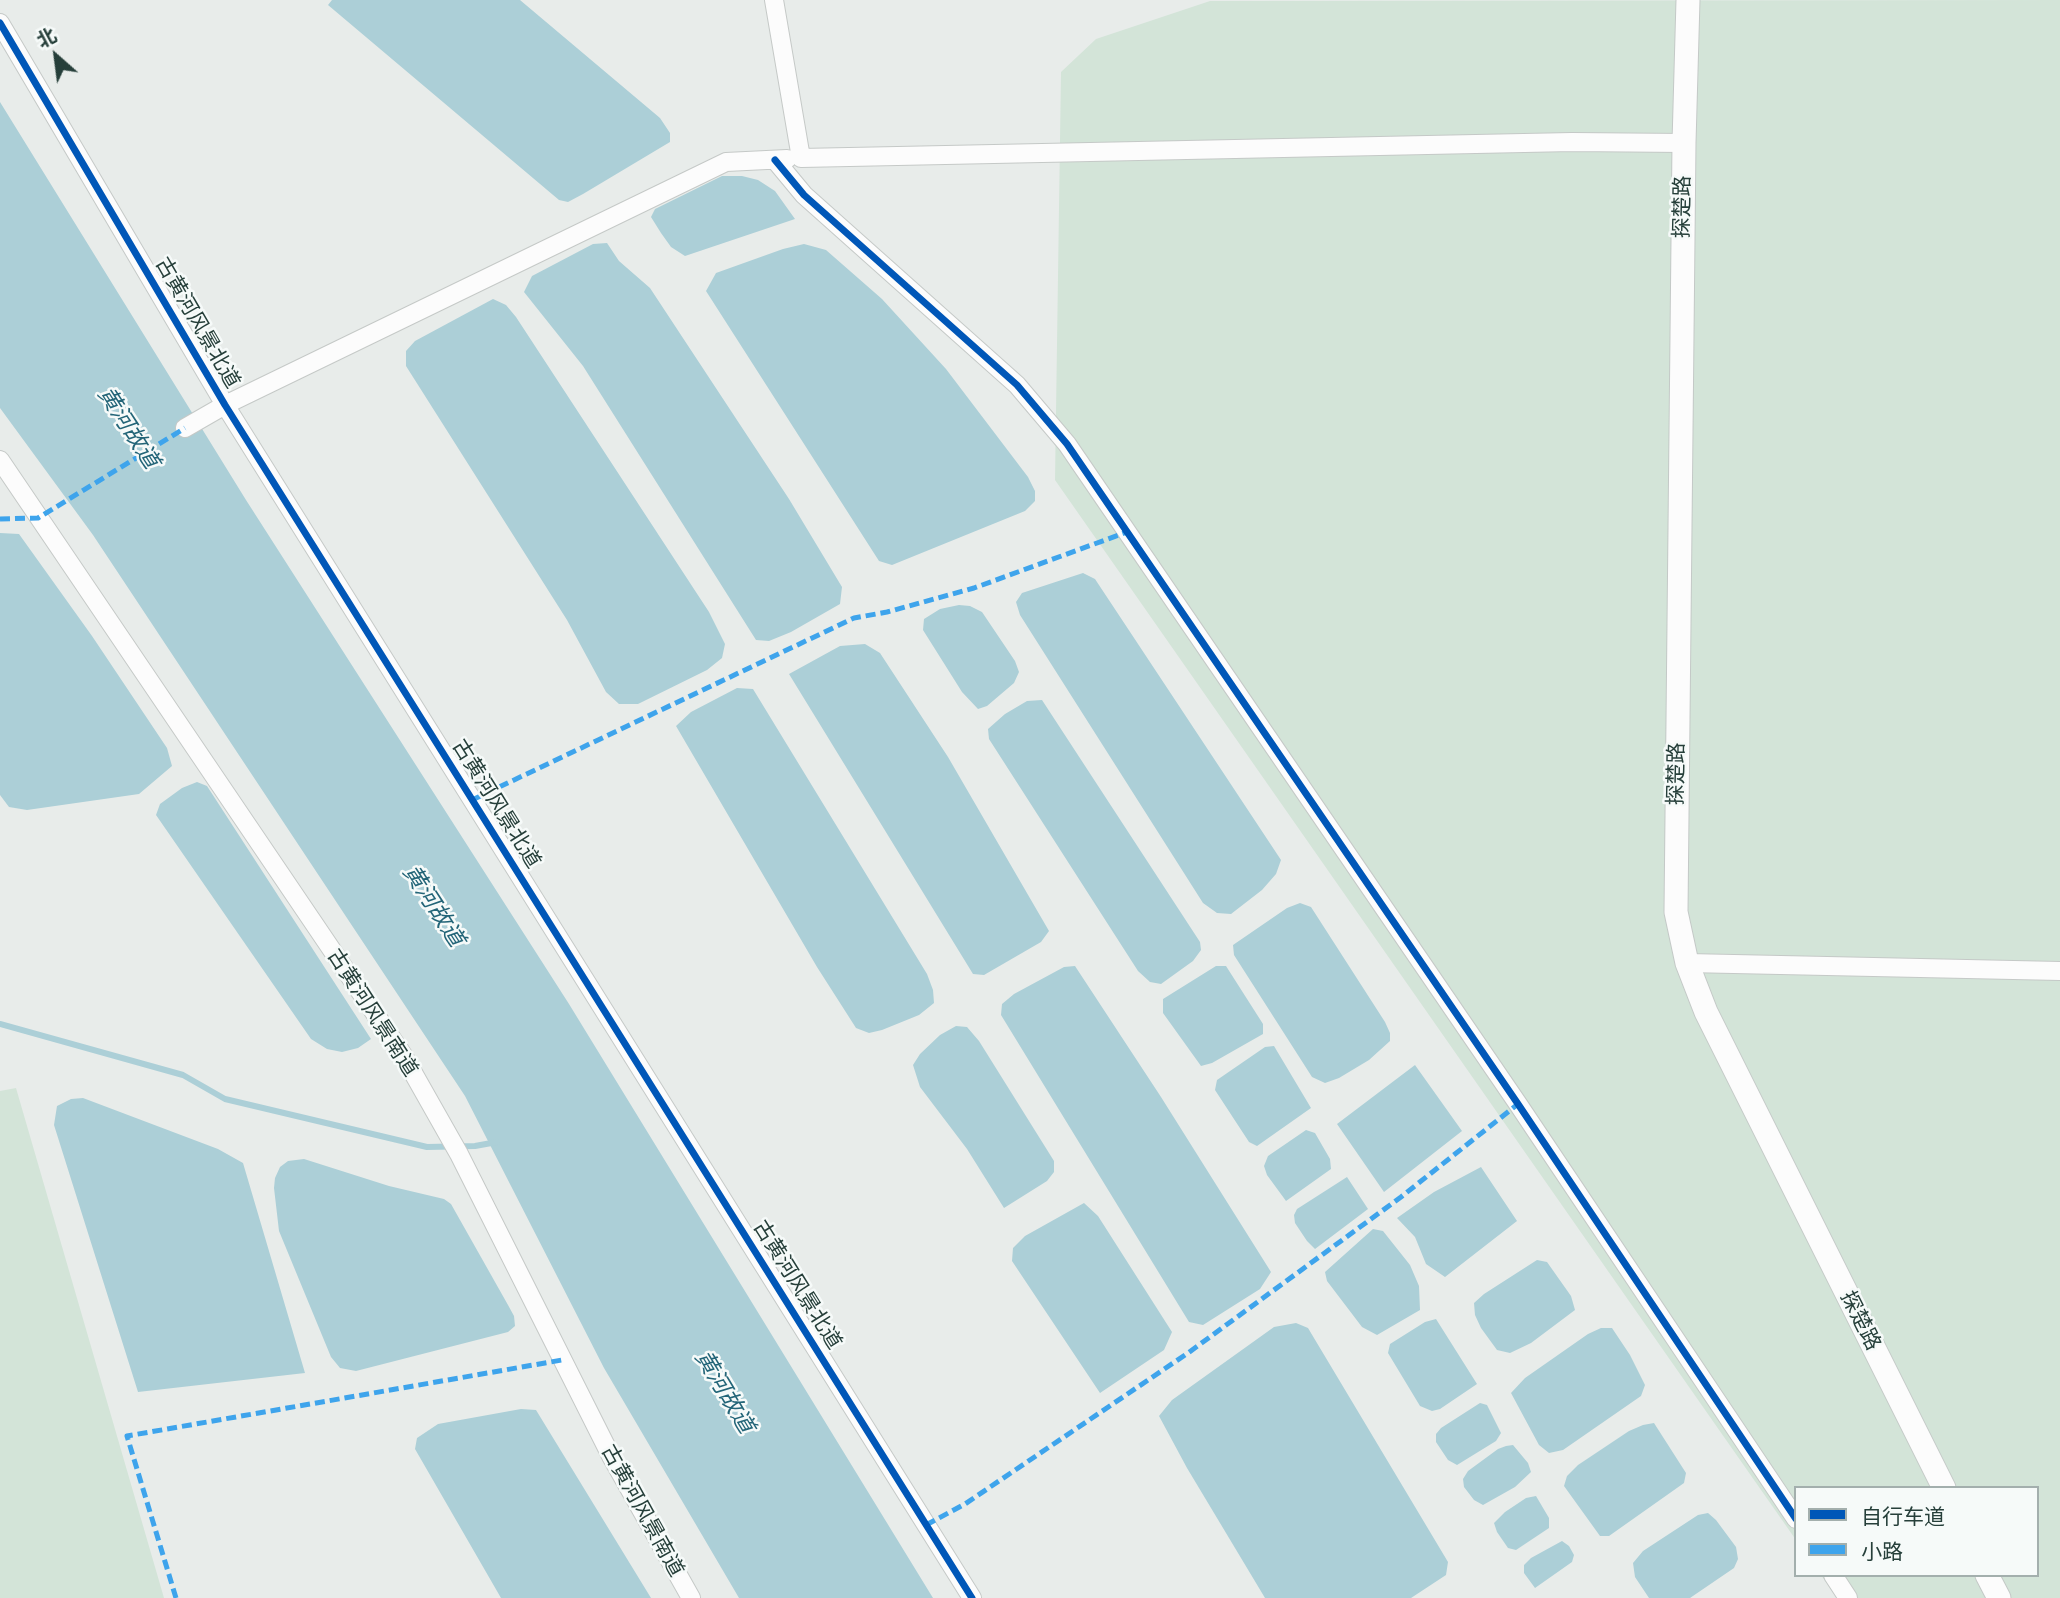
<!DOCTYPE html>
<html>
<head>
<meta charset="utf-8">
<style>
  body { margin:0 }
  #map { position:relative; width:2060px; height:1598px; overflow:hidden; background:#e8ecea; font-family:Manrope,"Noto Sans SC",sans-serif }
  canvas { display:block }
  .legend { position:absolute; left:1794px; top:1486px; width:245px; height:91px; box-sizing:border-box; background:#f6faf9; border:2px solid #a3afad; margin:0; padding:9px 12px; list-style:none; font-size:21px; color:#263f3a }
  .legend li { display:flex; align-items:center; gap:14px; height:35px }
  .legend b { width:35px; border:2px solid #a3afad }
  .north { position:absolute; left:21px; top:21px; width:70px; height:70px; -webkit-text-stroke:5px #f6faf9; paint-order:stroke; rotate:332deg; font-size:19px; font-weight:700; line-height:28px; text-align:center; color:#263f3a }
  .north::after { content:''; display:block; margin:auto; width:24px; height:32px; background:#263f3a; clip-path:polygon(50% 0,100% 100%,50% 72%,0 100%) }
</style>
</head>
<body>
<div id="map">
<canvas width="2060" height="1598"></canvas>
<ul class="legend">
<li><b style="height:9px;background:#0057b8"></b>自行车道</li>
<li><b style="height:9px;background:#3ea4ec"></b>小路</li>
</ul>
<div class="north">北</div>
</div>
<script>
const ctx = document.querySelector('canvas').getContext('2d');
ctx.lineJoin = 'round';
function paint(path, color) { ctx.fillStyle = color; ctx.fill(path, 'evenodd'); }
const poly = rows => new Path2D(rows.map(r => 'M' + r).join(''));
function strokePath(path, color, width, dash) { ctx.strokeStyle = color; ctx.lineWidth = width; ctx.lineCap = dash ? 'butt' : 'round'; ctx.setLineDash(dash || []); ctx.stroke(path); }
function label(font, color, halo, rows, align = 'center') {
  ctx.font = font + ' Manrope,"Noto Sans SC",sans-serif'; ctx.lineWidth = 5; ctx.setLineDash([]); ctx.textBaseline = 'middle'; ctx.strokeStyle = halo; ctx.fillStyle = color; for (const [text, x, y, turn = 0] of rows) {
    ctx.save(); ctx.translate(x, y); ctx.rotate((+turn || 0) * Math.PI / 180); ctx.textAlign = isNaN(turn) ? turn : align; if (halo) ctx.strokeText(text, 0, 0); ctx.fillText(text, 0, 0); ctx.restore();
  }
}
const green = poly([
  [2060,0,2060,1598,1837,1598,1821,1575,2037,1575,2037,1488,1796,1488,1796,1540,1055,480,1061,72,1096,39,1210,1],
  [16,1088,164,1598,0,1598,0,1091]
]);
const water = poly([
  [332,0,520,0,660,118,670,133,670,142,583,194,568,202,559,200,328,5],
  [0,102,246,500,569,1004,933,1598,739,1598,604,1368,465,1096,93,535,0,408],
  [722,176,742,176,758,180,775,191,795,219,685,256,671,247,661,233,651,217,655,209],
  [607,243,619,261,650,288,789,499,842,587,840,604,791,632,769,641,756,640,583,366,524,292,532,276,593,244],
  [804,244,826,250,882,299,946,369,1028,477,1035,491,1035,501,1025,511,892,565,879,561,706,291,716,273,783,249],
  [493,299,506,305,516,317,709,612,725,644,722,658,707,670,638,704,619,704,606,692,567,620,406,366,406,351,415,341],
  [0,533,19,534,92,636,167,748,172,766,139,794,27,810,9,807,0,795],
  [1083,573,1095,579,1281,860,1276,874,1262,890,1231,914,1217,913,1203,903,1020,615,1016,602,1022,593],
  [959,605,970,606,982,612,1015,661,1019,672,1014,683,987,706,978,709,962,692,923,630,924,619,940,609],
  [865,644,880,653,948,757,1049,931,1041,942,984,975,973,974,789,674,840,646],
  [737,688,753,689,927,974,933,990,934,1003,919,1015,882,1030,869,1033,856,1028,817,967,676,726,691,712],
  [1042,700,1200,942,1201,950,1193,961,1161,984,1150,982,1138,971,989,739,988,729,1005,714,1027,701],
  [197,782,207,786,371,1039,358,1048,342,1052,327,1049,311,1039,156,815,160,804,182,788],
  [1300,903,1311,907,1385,1022,1390,1033,1390,1041,1369,1060,1339,1078,1325,1083,1312,1077,1234,955,1233,945,1287,908],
  [1075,966,1161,1097,1271,1272,1260,1289,1203,1325,1189,1322,1001,1015,1002,1004,1014,994,1064,967],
  [1216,966,1226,966,1263,1024,1263,1034,1212,1063,1201,1066,1163,1013,1163,999],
  [956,1026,967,1027,979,1041,1054,1161,1054,1172,1047,1181,1004,1208,967,1149,920,1087,913,1065,920,1054,940,1035],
  [1274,1046,1311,1108,1257,1146,1249,1142,1215,1090,1217,1080,1265,1047],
  [1415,1065,1462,1131,1384,1192,1337,1124],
  [83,1098,218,1149,243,1163,305,1373,138,1392,54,1125,57,1106,71,1099],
  [1306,1130,1315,1133,1330,1159,1331,1169,1286,1201,1267,1175,1264,1166,1268,1156],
  [304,1159,389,1186,444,1199,451,1204,508,1305,514,1316,515,1326,508,1332,356,1371,340,1368,331,1357,279,1231,274,1188,275,1178,280,1167,288,1161],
  [1481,1167,1517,1221,1445,1277,1426,1264,1415,1237,1397,1218,1434,1192],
  [1347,1177,1368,1209,1315,1249,1307,1241,1295,1223,1294,1215,1297,1209],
  [1084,1203,1098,1216,1172,1332,1164,1350,1100,1393,1012,1261,1013,1248,1025,1236],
  [1373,1229,1383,1231,1410,1265,1419,1286,1420,1310,1377,1335,1362,1327,1327,1281,1325,1272],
  [1537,1260,1547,1262,1571,1296,1575,1310,1531,1343,1510,1353,1497,1350,1481,1328,1475,1315,1474,1303,1484,1294],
  [1436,1319,1477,1384,1440,1409,1432,1411,1420,1406,1388,1353,1390,1344,1425,1322],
  [1296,1323,1308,1328,1448,1562,1446,1575,1411,1598,1265,1598,1187,1468,1159,1416,1172,1400,1274,1327],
  [1601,1328,1612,1328,1630,1355,1645,1385,1641,1396,1563,1450,1549,1453,1539,1445,1511,1393,1525,1378,1588,1334],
  [1480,1403,1487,1405,1501,1433,1496,1441,1457,1465,1448,1460,1436,1442,1436,1434,1441,1428],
  [521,1409,536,1410,651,1598,501,1598,415,1449,417,1438,438,1424],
  [1654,1423,1686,1473,1684,1483,1609,1536,1600,1536,1564,1486,1567,1476,1578,1465,1629,1431,1643,1425],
  [1513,1445,1528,1463,1531,1472,1515,1487,1483,1505,1474,1500,1464,1487,1463,1479,1468,1471,1498,1449,1506,1446],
  [1536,1496,1549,1518,1549,1528,1516,1550,1508,1548,1497,1532,1494,1523,1505,1512,1526,1498],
  [1708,1513,1716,1520,1736,1547,1738,1559,1734,1568,1690,1598,1649,1598,1635,1577,1633,1563,1643,1551,1698,1515],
  [1562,1541,1569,1546,1574,1555,1572,1562,1535,1588,1524,1573,1524,1565,1531,1558]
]);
const stream = poly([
  [0,1024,183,1075,225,1099,427,1147,475,1146,497,1142]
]);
const minor = poly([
  [774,0,801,158,1572,142,1684,143],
  [0,23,225,405,972,1598],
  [775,160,804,195,1017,385,1067,444,1518,1104,1796,1519],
  [185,428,225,405,726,162,787,159],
  [0,460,403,1055,459,1154,611,1456,691,1598],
  [1687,963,2060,971],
  [1833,1575,1848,1598]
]);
const secondary = poly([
  [1688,0,1684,143,1676,912,1687,963,1706,1012,1944,1488],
  [1987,1575,1999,1598]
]);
const quiet = poly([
  [0,519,38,518,185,428],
  [472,800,854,618,887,612,974,588,1127,532],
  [926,1525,965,1504,1188,1353,1401,1197,1518,1104],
  [176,1598,127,1436,562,1360]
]);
const cycleway = poly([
  [0,23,225,405,972,1598],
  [775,160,804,195,1017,385,1067,444,1518,1104,1796,1519]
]);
const streetNames = [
  ["探楚路",1683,207,-89],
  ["古黄河风景北道",197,323,60],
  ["探楚路",1677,774,-89],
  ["古黄河风景北道",496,804,58],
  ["古黄河风景南道",372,1013,57],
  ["古黄河风景北道",797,1285,58],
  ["探楚路",1860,1321,63],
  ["古黄河风景南道",642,1511,61]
];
const waterNames = [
  ["黄河故道",128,428,57],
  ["黄河故道",433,906,57],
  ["黄河故道",724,1392,59]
];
paint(green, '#d3e4d8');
paint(water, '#accfd7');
strokePath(stream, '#accfd7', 6);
strokePath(minor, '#c5c9c7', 20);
strokePath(secondary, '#c4c9c7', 25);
strokePath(minor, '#fcfcfc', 18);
strokePath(secondary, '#fcfcfc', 23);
strokePath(quiet, '#3ea4ec', 5, [10, 5]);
strokePath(cycleway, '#0057b8', 7);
label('21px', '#263f3a', '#f6faf9', streetNames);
label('italic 23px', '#236578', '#f6faf9', waterNames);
</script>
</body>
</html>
